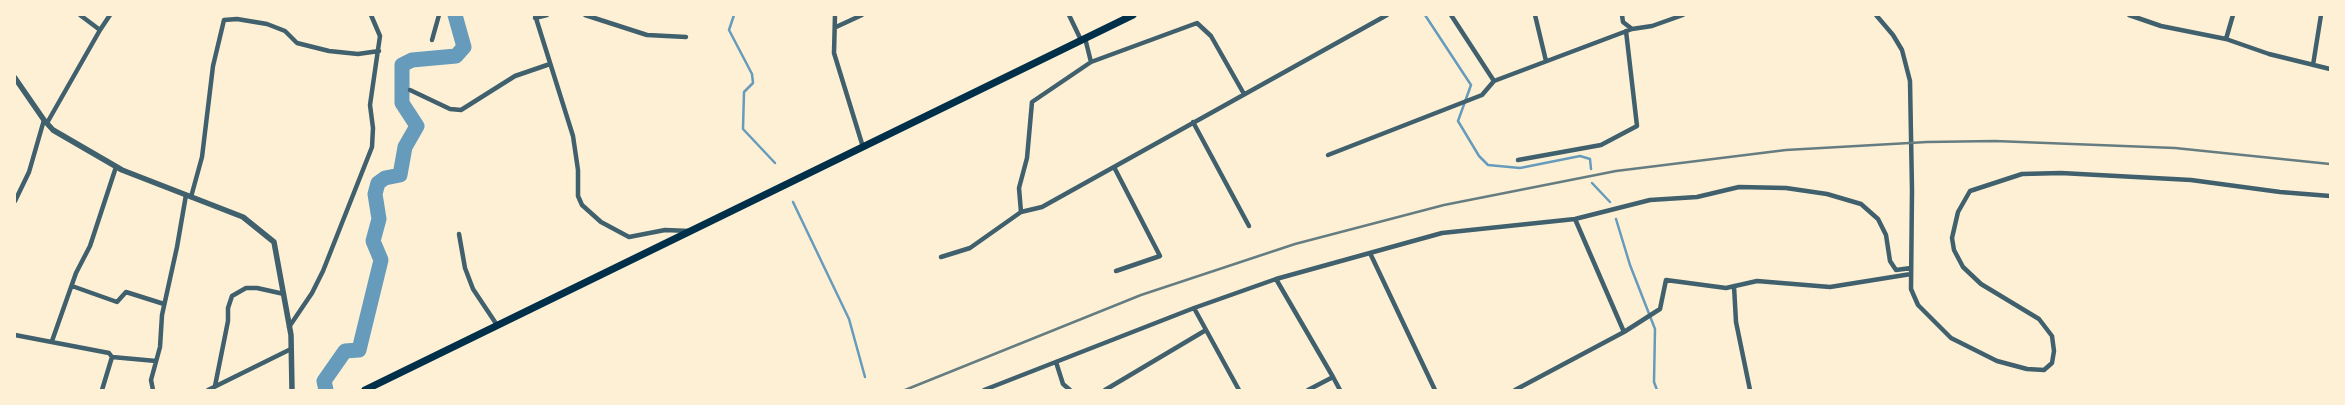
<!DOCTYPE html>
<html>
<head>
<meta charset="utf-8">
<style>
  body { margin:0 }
  #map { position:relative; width:2345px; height:405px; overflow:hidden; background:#fdf0d5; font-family:"Roboto Condensed",sans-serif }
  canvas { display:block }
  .frame { position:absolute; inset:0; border:16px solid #fdf0d5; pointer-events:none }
</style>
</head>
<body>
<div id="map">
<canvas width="2345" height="405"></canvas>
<div class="frame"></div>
</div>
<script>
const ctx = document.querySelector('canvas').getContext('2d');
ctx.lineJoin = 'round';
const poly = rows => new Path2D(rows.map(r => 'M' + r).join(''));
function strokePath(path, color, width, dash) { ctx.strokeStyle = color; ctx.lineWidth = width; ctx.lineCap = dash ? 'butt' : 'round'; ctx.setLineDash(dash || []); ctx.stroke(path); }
const stream = poly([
  [734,15,729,30,752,74,753,83,744,92,743,129,775,163],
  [1425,15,1471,85,1458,121,1479,156,1488,165,1520,168,1580,156,1590,159,1591,169],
  [1592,183,1610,202],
  [793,202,849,319,865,377],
  [1616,219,1630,265,1655,329,1654,382,1657,390]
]);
const river = poly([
  [326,390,324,381,345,351,359,350,381,260,373,241,379,219,375,194,378,183,385,178,400,175,405,147,417,126,402,103,402,65,412,60,456,56,464,47,455,15]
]);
const minor = poly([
  [535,15,573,136,578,170,578,196,582,205,601,222,629,237,665,230,690,231],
  [585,15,647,35,686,37],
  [835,15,834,53,863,147],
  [1069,15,1081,40],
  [1451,15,1494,81],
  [1535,15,1546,61],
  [1622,15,1623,22,1632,29,1652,26,1683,15],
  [1876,15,1893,35,1902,50,1910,81,1912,190,1911,289,1918,305,1951,338,1997,361,2027,369,2044,370,2052,363,2054,351,2052,336,2039,319,1981,284,1963,267,1954,250,1952,238,1958,212,1970,191,2022,174,2061,173,2191,180,2280,192,2330,196],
  [2129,15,2161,26,2226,39,2269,54,2330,69],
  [535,18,547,15],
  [836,27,862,15],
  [100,30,110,15],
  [1085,38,1091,62],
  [2226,39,2233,15],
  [432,40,439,15],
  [2313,65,2321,15],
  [410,90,450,109,461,110,515,76,550,64],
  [1244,94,1211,36,1197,23,1091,62,1032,102,1027,158,1019,188,1021,212,1042,207,1387,15],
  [1193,122,1249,226],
  [47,123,100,30,80,15],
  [1328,155,1482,95,1494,81,1632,29],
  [1518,160,1601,145,1637,126,1626,31],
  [1114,167,1160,256,1116,271],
  [191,197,202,157,213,66,224,20,237,19,267,24,285,31,297,43,329,51,358,54,379,51],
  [15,201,29,172,44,120],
  [1575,219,1624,332],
  [459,234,465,268,473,289,497,325],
  [1370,253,1435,390],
  [941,257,970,248,1021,212],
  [1276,279,1333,377,1308,390],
  [72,286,117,302,126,292,164,304],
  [1734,286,1736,322,1750,390],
  [1194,308,1239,390],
  [289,327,312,293,323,271,372,147,373,128,370,105,380,36,371,15],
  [15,335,109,353,112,357,102,390],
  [52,341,76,273,90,246,116,167],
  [112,357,156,361],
  [1056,362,1063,384,1070,390],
  [1333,377,1340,390],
  [215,386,228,321,228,308,232,296,246,288,257,288,284,294],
  [153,390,151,380,160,347,162,315,177,247,186,195],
  [208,390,291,349],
  [984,390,1194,308,1276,279,1442,233,1575,219,1650,200,1697,197,1739,187,1786,188,1827,194,1861,204,1878,219,1886,235,1890,261,1896,270,1911,268],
  [1105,390,1206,330],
  [1515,390,1624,332,1660,309,1666,280,1726,288,1757,281,1830,287,1911,274]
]);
const tertiary = poly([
  [15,78,44,120,53,130,122,170,243,217,274,242,291,335,292,390]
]);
const trunk = poly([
  [365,390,1133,15]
]);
const rail = poly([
  [905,390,1141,295,1295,244,1444,205,1616,171,1786,150,1927,142,1995,141,2175,148,2330,164]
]);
strokePath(stream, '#669bbc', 2.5);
strokePath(river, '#669bbc', 15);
strokePath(minor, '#3f606c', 4.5);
strokePath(tertiary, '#3f606c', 5.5);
strokePath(trunk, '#003049', 7);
strokePath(rail, '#657d81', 2.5);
</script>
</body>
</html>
